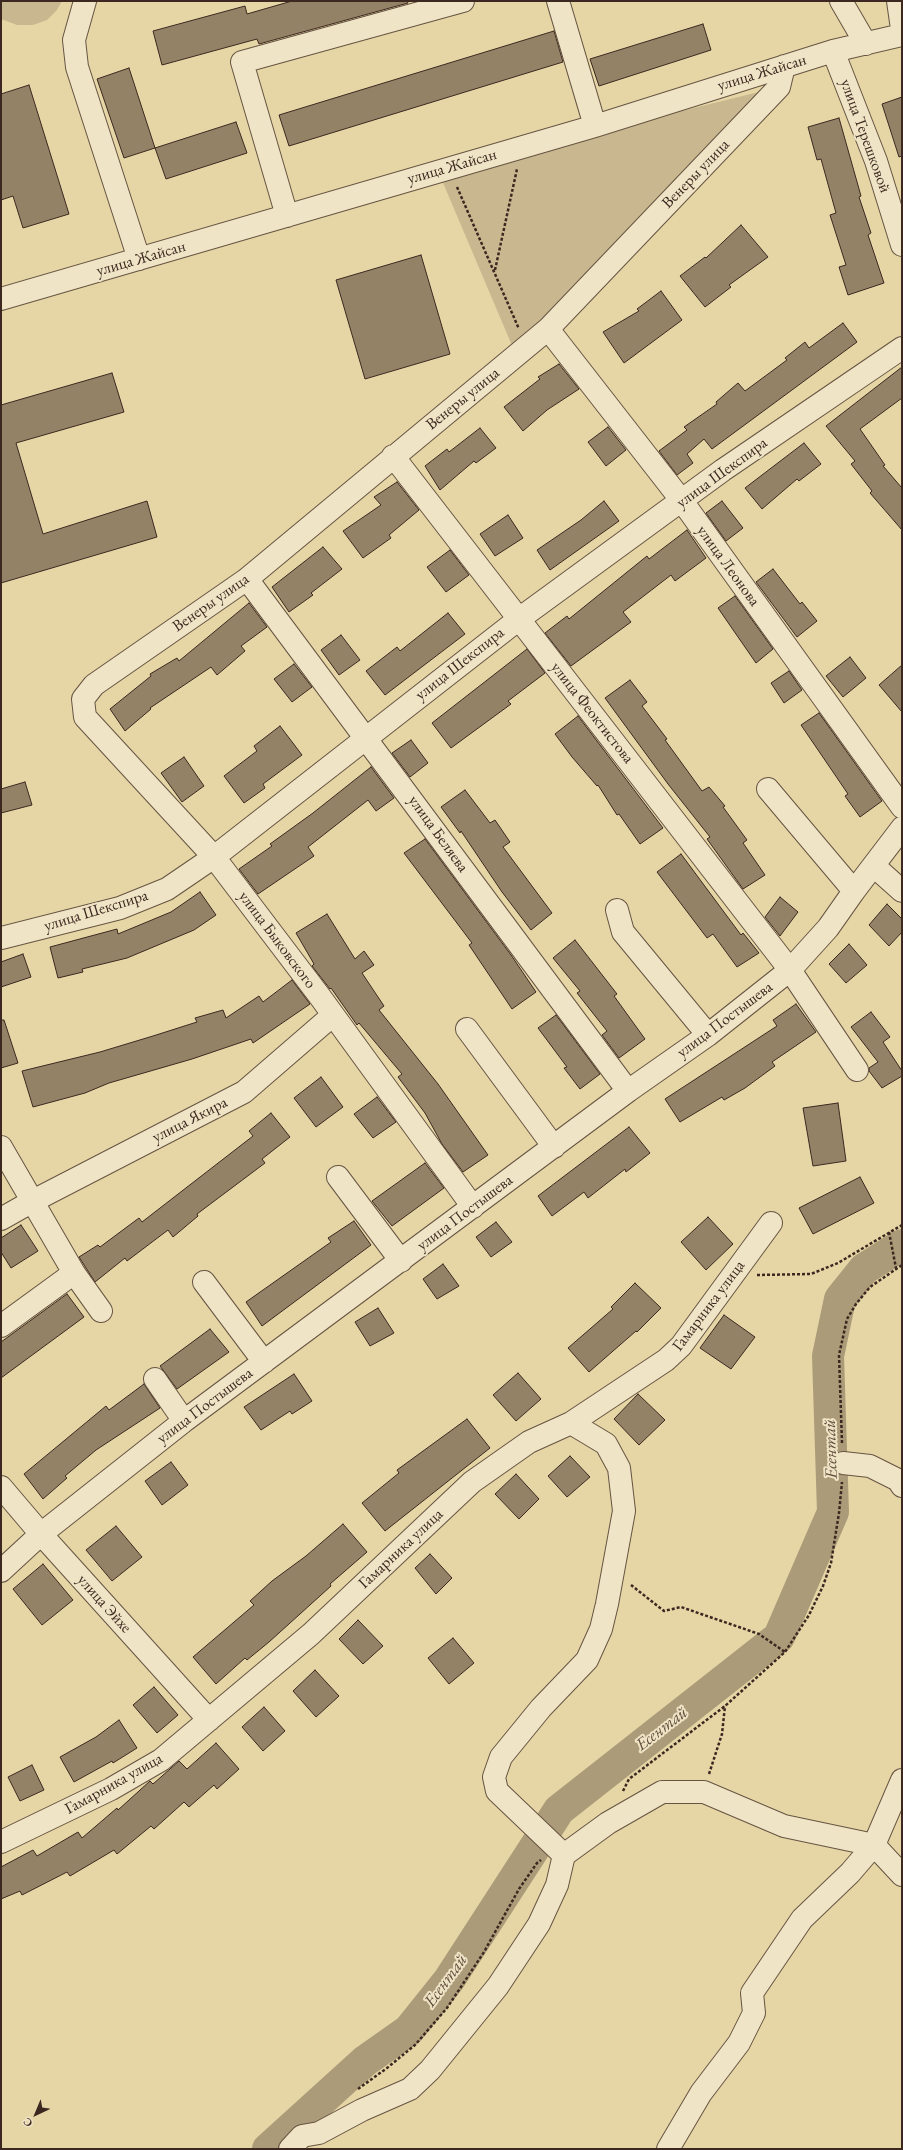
<!DOCTYPE html>
<html>
<head>
<meta charset="utf-8">
<style>
  body { margin:0 }
  #map { position:relative; width:903px; height:2150px; overflow:hidden; background:#e6d6a6; font-family:"EB Garamond",serif }
  canvas { display:block }
  .frame { position:absolute; inset:0; border:2px solid #3c2820; pointer-events:none }
  .north { position:absolute; left:16px; top:2094px; width:40px; height:40px; -webkit-text-stroke:3px #efe4c5; paint-order:stroke; rotate:224deg; font-size:11px; font-weight:700; line-height:16px; text-align:center; color:#3c2820 }
  .north::after { content:''; display:block; margin:auto; width:14px; height:18px; background:#3c2820; clip-path:polygon(50% 0,100% 100%,50% 72%,0 100%) }
</style>
</head>
<body>
<div id="map">
<canvas width="903" height="2150"></canvas>
<div class="frame"></div>
<div class="north">С</div>
</div>
<script>
const ctx = document.querySelector('canvas').getContext('2d');
ctx.lineJoin = 'round';
function paint(path, color) { ctx.fillStyle = color; ctx.fill(path, 'evenodd'); }
const poly = rows => new Path2D(rows.map(r => 'M' + r).join(''));
function strokePath(path, color, width, dash) { ctx.strokeStyle = color; ctx.lineWidth = width; ctx.lineCap = dash ? 'butt' : 'round'; ctx.setLineDash(dash || []); ctx.stroke(path); }
function label(font, color, halo, rows, align = 'center') {
  ctx.font = font + ' "EB Garamond",serif'; ctx.lineWidth = 4; ctx.setLineDash([]); ctx.textBaseline = 'middle'; ctx.strokeStyle = halo; ctx.fillStyle = color; for (const [text, x, y, turn = 0] of rows) {
    ctx.save(); ctx.translate(x, y); ctx.rotate((+turn || 0) * Math.PI / 180); ctx.textAlign = isNaN(turn) ? turn : align; if (halo) ctx.strokeText(text, 0, 0); ctx.fillText(text, 0, 0); ctx.restore();
  }
}
const green = poly([
  [1,1,62,1,57,10,47,20,33,25,17,25,1,19],
  [779,87,516,355,438,171]
]);
const river = poly([
  [268,2149,365,2061,409,2030,449,1980,559,1810,779,1637,833,1512,828,1356,840,1299,864,1269,902,1245]
]);
const building = poly([
  [292,1,407,1,408,3,259,44,257,39,162,65,153,31,245,6,247,14,292,1],
  [703,24,711,50,599,86,590,59,703,24],
  [554,31,563,62,289,146,279,115,554,31],
  [129,68,155,148,124,158,97,79,129,68],
  [29,85,69,214,23,228,13,196,1,200,1,94,29,85],
  [902,97,902,156,899,157,882,104,902,97],
  [839,118,861,196,859,197,871,233,868,235,884,283,848,295,839,267,846,265,830,215,836,213,821,159,817,160,808,127,839,118],
  [236,122,247,153,166,179,155,148,236,122],
  [741,225,768,257,729,285,731,287,705,307,680,276,705,257,706,258,741,225],
  [421,255,450,354,365,379,336,280,421,255],
  [661,291,682,320,624,363,603,332,639,311,637,309,661,291],
  [843,323,857,342,712,449,704,439,687,454,693,463,677,475,659,451,687,430,684,427,717,404,716,402,738,383,745,391,787,360,785,358,805,342,809,348,843,323],
  [559,364,579,389,547,410,523,431,504,407,540,379,538,377,559,364],
  [902,367,902,398,860,429,885,465,883,466,902,488,902,530,870,493,872,491,851,464,855,461,826,426,902,367],
  [112,373,124,412,16,443,43,534,147,501,157,537,1,583,1,405,112,373],
  [608,427,626,450,606,466,588,442,608,427],
  [480,428,496,448,476,463,474,461,440,490,425,466,447,449,449,452,480,428],
  [804,443,821,464,799,481,797,479,762,509,745,488,804,443],
  [397,482,419,510,389,535,391,538,363,558,343,531,381,505,374,497,397,482],
  [604,501,619,521,550,570,537,550,581,520,604,501],
  [722,501,743,528,726,541,706,513,722,501],
  [508,515,523,538,495,556,480,534,508,515],
  [687,530,706,558,675,581,671,575,623,612,631,622,571,666,545,633,567,616,569,619,647,556,649,559,687,530],
  [323,547,342,569,311,593,313,595,289,612,272,587,323,547],
  [450,550,469,575,446,592,427,567,450,550],
  [773,569,800,604,802,602,817,621,797,637,756,582,773,569],
  [735,596,773,649,756,663,718,608,735,596],
  [249,603,267,627,241,646,245,651,217,675,211,667,150,708,151,709,125,731,110,709,151,676,150,674,177,658,179,661,249,603],
  [448,613,465,634,385,695,366,671,397,647,400,651,448,613],
  [341,635,360,660,339,675,321,650,341,635],
  [527,649,545,673,508,701,511,704,451,748,432,723,527,649],
  [850,657,866,678,843,697,826,676,850,657],
  [294,664,312,687,292,702,274,679,294,664],
  [902,665,902,712,879,685,902,665],
  [789,671,802,690,784,703,771,683,789,671],
  [630,680,647,702,642,706,667,739,665,740,702,791,709,787,725,806,723,807,747,840,743,843,765,875,743,889,707,839,710,837,668,784,605,698,630,680],
  [819,713,882,801,860,817,845,796,848,794,801,725,819,713],
  [578,716,663,828,640,844,619,814,617,815,598,785,597,786,572,757,555,734,578,716],
  [280,726,302,755,263,784,265,788,244,803,224,776,257,751,254,746,280,726],
  [411,740,428,763,410,777,392,753,411,740],
  [184,757,204,786,182,802,161,773,184,757],
  [371,767,394,798,376,811,368,800,308,847,314,856,258,894,239,869,272,846,270,844,313,813,371,767],
  [25,782,32,805,1,813,1,789,25,782],
  [465,790,490,823,495,820,510,842,503,847,552,913,531,930,502,892,461,831,460,833,441,807,465,790],
  [425,839,511,955,536,992,512,1009,469,945,472,943,404,853,425,839],
  [681,854,741,935,743,933,759,953,737,967,713,934,707,938,657,872,681,854],
  [200,892,216,915,194,930,127,958,82,969,83,972,58,978,50,947,117,929,118,934,171,912,200,892],
  [780,897,798,912,780,936,765,917,780,897],
  [887,904,902,919,902,932,889,946,869,925,887,904],
  [327,914,355,959,364,951,374,965,362,973,384,1006,379,1010,438,1084,488,1155,463,1172,442,1144,425,1113,398,1077,402,1074,359,1023,357,1025,331,988,330,989,312,966,314,964,296,933,327,914],
  [575,940,617,994,614,996,645,1039,619,1058,602,1035,607,1031,577,993,580,991,553,958,575,940],
  [849,944,867,965,846,983,829,964,849,944],
  [23,954,31,977,1,987,1,962,23,954],
  [292,980,310,1004,253,1043,251,1039,192,1059,109,1083,85,1093,33,1107,22,1071,100,1052,153,1036,197,1022,195,1018,223,1010,226,1018,259,996,263,1002,292,980],
  [796,1004,816,1032,772,1062,775,1066,745,1088,724,1100,722,1097,680,1122,665,1099,777,1026,773,1020,796,1004],
  [871,1012,890,1037,883,1042,902,1071,902,1076,882,1088,869,1071,869,1068,878,1062,851,1027,871,1012],
  [556,1015,600,1074,580,1089,564,1068,567,1067,538,1028,556,1015],
  [1,1020,4,1020,18,1063,1,1068,1,1020],
  [321,1077,343,1107,316,1127,294,1098,321,1077],
  [377,1097,396,1122,373,1138,354,1114,377,1097],
  [838,1103,846,1161,813,1166,803,1108,838,1103],
  [271,1113,290,1137,262,1159,265,1163,197,1214,198,1216,173,1237,168,1230,127,1261,125,1258,95,1282,79,1257,98,1245,100,1247,139,1218,142,1222,253,1136,249,1131,271,1113],
  [629,1127,650,1153,626,1172,625,1169,588,1198,584,1192,552,1216,538,1196,629,1127],
  [425,1163,444,1188,392,1226,372,1201,425,1163],
  [860,1177,874,1203,813,1234,799,1208,860,1177],
  [708,1217,733,1244,706,1270,681,1242,708,1217],
  [354,1221,371,1245,262,1326,246,1302,331,1242,328,1238,354,1221],
  [496,1222,512,1242,491,1257,476,1237,496,1222],
  [21,1225,38,1251,11,1268,1,1252,1,1238,21,1225],
  [443,1264,459,1286,437,1299,423,1279,443,1264],
  [635,1283,661,1308,637,1332,636,1331,589,1372,568,1348,613,1309,611,1307,635,1283],
  [67,1294,84,1317,1,1378,1,1342,67,1294],
  [378,1308,394,1333,370,1346,355,1322,378,1308],
  [724,1315,755,1337,731,1369,700,1348,724,1315],
  [210,1329,229,1352,177,1389,160,1366,210,1329],
  [518,1373,541,1399,516,1421,493,1395,518,1373],
  [294,1374,312,1401,292,1414,290,1411,261,1430,244,1407,294,1374],
  [144,1384,160,1408,96,1450,65,1476,67,1478,43,1499,24,1474,106,1406,109,1410,144,1384],
  [638,1394,665,1420,639,1445,614,1419,638,1394],
  [467,1419,490,1448,385,1531,362,1503,399,1473,397,1470,467,1419],
  [570,1456,590,1477,567,1497,548,1476,570,1456],
  [171,1462,188,1485,162,1505,145,1481,171,1462],
  [516,1474,539,1499,519,1519,495,1494,516,1474],
  [343,1524,367,1552,330,1584,331,1586,269,1642,247,1660,245,1658,216,1684,193,1657,254,1605,250,1601,272,1581,306,1556,343,1524],
  [116,1526,142,1557,112,1581,86,1550,116,1526],
  [430,1554,452,1578,436,1594,415,1568,430,1554],
  [43,1564,73,1600,42,1625,13,1589,43,1564],
  [358,1620,383,1646,363,1664,339,1639,358,1620],
  [453,1638,474,1663,449,1684,428,1658,453,1638],
  [315,1670,339,1696,316,1717,293,1691,315,1670],
  [154,1687,178,1715,157,1733,133,1705,154,1687],
  [264,1707,285,1731,263,1751,242,1727,264,1707],
  [119,1720,137,1748,113,1763,112,1761,74,1782,60,1757,96,1737,119,1720],
  [216,1743,239,1769,217,1789,214,1785,189,1807,184,1802,154,1829,151,1826,117,1854,114,1850,70,1876,67,1872,22,1895,20,1891,1,1899,1,1867,33,1850,37,1856,78,1832,82,1838,117,1808,118,1810,150,1781,153,1784,179,1761,187,1769,216,1743],
  [32,1765,44,1790,20,1801,8,1777,32,1765]
]);
const path = poly([
  [457,187,519,329],
  [495,270,517,169],
  [889,1232,896,1268],
  [757,1275,811,1274,838,1263,902,1225],
  [842,1443,839,1355,847,1319,856,1304,870,1287,902,1265],
  [631,1585,664,1611,681,1607,759,1634,785,1652],
  [709,1774,722,1734,725,1706],
  [623,1791,629,1779,725,1706,785,1652,809,1615,823,1586,831,1563,839,1513,842,1482],
  [358,2089,387,2068,415,2045,447,2008,484,1952,519,1889,537,1863,541,1860]
]);
const minor = poly([
  [85,1,74,40,77,67,139,259],
  [558,1,595,126],
  [841,1,866,44],
  [898,1,902,29],
  [833,51,876,161,902,245],
  [287,216,242,62,463,1],
  [1,299,595,126,833,51,902,35],
  [548,329,682,501,902,807],
  [393,456,790,970,857,1070],
  [247,579,628,1091],
  [768,789,854,891],
  [874,866,902,891],
  [617,910,623,932,708,1035],
  [1,938,120,908,167,889,214,857,519,619,723,470,902,348],
  [467,1029,554,1147],
  [1,1147,74,1273,1,1326],
  [338,1177,401,1261],
  [473,1207,318,994,214,857,85,717,83,699,94,685,247,579,548,329,779,87,784,66],
  [1,1219,31,1202,244,1092,333,1015],
  [74,1273,101,1311],
  [204,1282,264,1362],
  [155,1379,184,1421],
  [843,1463,870,1466,898,1480,902,1486],
  [1,1487,41,1534,209,1720],
  [1,1571,41,1534,184,1421,628,1091,708,1035,790,970,828,928,854,891,902,828],
  [1,1842,111,1789,161,1760,311,1634,472,1482,529,1442,571,1423,666,1360,681,1346,771,1223],
  [564,1855,497,1791,494,1777,501,1757,541,1708,587,1660,601,1629,607,1604,624,1511,619,1468,606,1444,571,1423],
  [290,2149,302,2136,319,2133,362,2110,410,2089,430,2070,498,1986,539,1924,557,1885,564,1855,608,1823,662,1792,704,1792,784,1826,874,1845,902,1875],
  [668,2149,701,2093,739,2043,754,2013,752,1993,802,1919,850,1873,874,1845,902,1780]
]);
const streetNames = [
  ["улица Жайсан",762,73,-17],
  ["улица Терешковой",865,136,70],
  ["улица Жайсан",452,167,-16],
  ["Венеры улица",696,174,-46],
  ["улица Жайсан",141,259,-16],
  ["Венеры улица",463,399,-39],
  ["улица Шекспира",722,473,-36],
  ["улица Леонова",728,566,54],
  ["Венеры улица",211,603,-35],
  ["улица Шекспира",460,664,-38],
  ["улица Феоктистова",592,713,52],
  ["улица Беляева",438,834,54],
  ["улица Шекспира",96,911,-17],
  ["улица Быковского",277,940,53],
  ["улица Постышева",725,1020,-37],
  ["улица Якира",190,1120,-27],
  ["улица Постышева",465,1213,-37],
  ["Гамарника улица",709,1306,-53],
  ["улица Постышева",205,1406,-37],
  ["Гамарника улица",401,1549,-43],
  ["улица Эйхе",104,1604,48],
  ["Гамарника улица",114,1784,-29]
];
const waterNames = [
  ["Есентай",831,1449,-92],
  ["Есентай",662,1729,-38],
  ["Есентай",446,1981,-54]
];
paint(green, '#c9b88f');
strokePath(river, '#ac9b78', 32);
paint(building, '#948266');
strokePath(building, '#3c2820', 1);
strokePath(minor, '#665442', 24);
strokePath(path, '#3c2820', 2.5, [3, 2]);
strokePath(minor, '#efe4c5', 22);
label('16px', '#3c2820', '#efe4c5', streetNames);
label('italic 17px', '#5e4a3a', '#efe4c5', waterNames);
</script>
</body>
</html>
